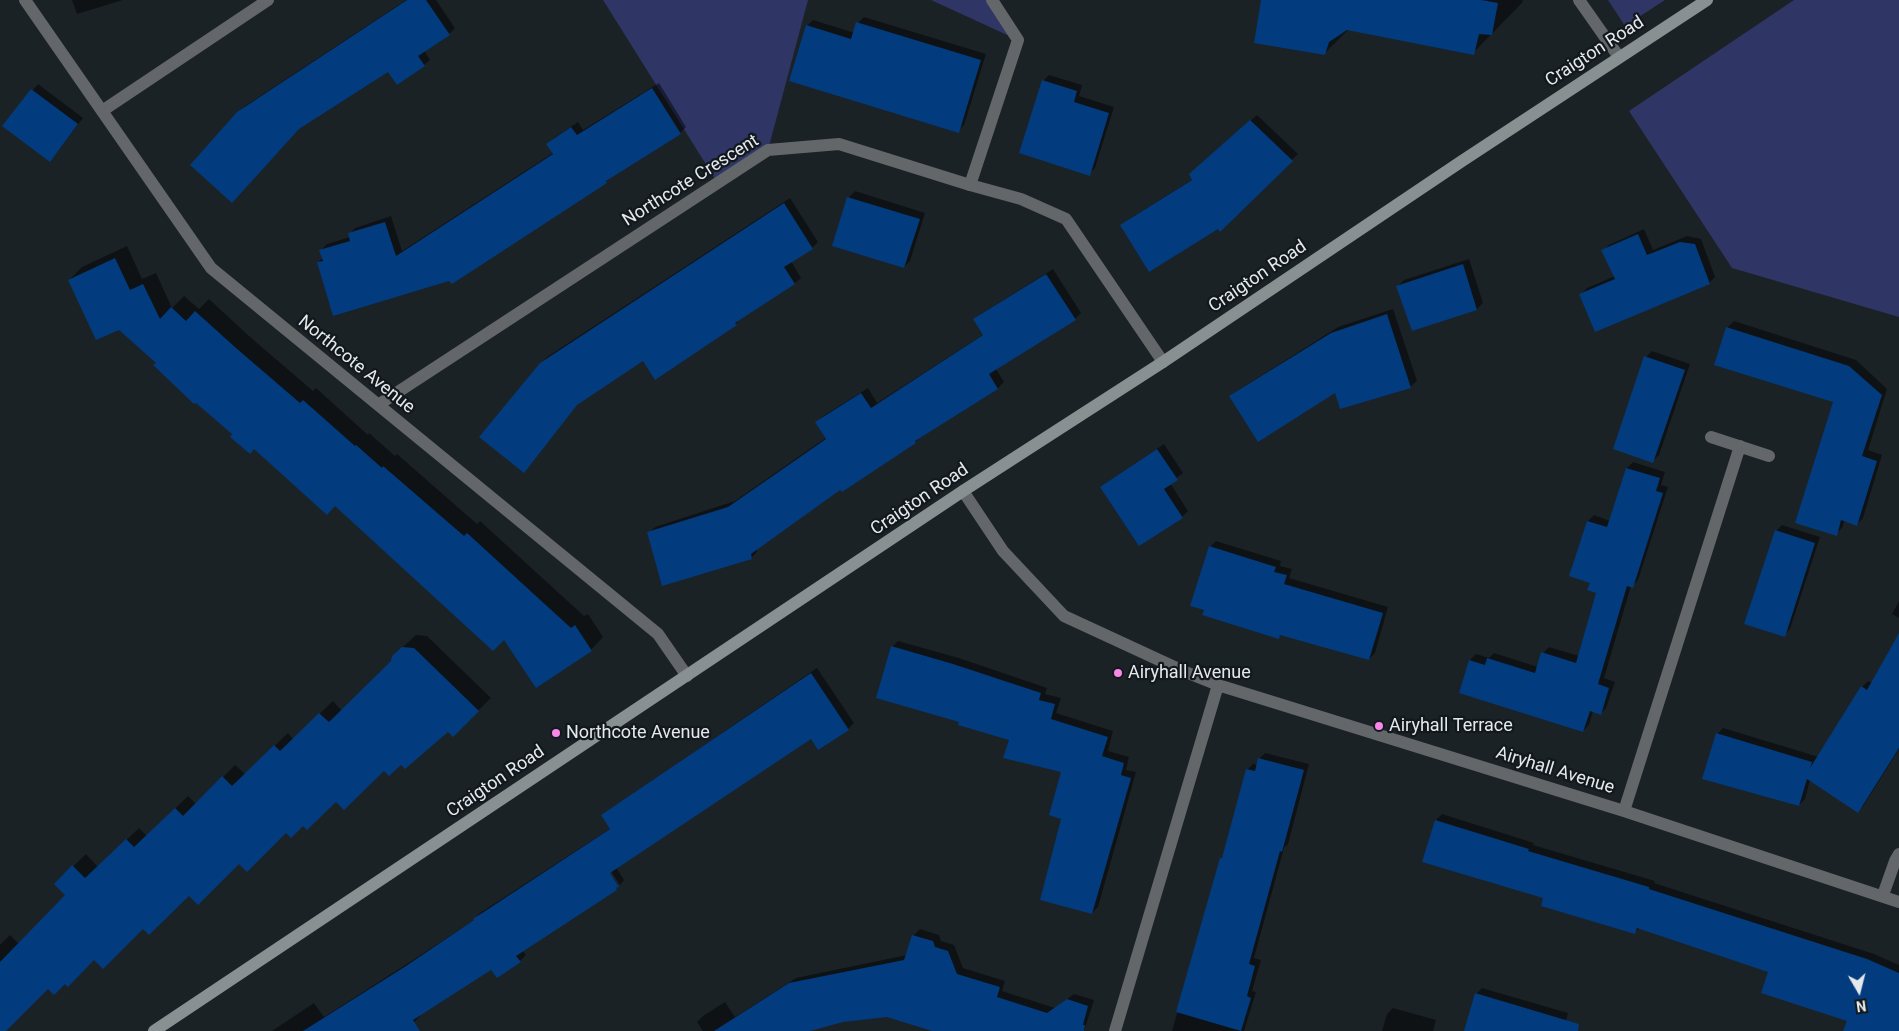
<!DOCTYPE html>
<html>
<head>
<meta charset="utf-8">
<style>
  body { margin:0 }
  #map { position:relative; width:1899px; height:1031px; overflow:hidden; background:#1b2226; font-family:Roboto,sans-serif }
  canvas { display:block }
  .north { position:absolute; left:1834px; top:966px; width:50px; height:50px; -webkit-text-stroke:4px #12181d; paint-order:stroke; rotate:172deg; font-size:14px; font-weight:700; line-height:20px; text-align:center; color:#e4e9ec }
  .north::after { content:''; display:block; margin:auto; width:18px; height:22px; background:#e4e9ec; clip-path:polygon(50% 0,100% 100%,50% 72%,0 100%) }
</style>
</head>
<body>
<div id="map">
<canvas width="1899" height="1031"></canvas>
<div class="north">N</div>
</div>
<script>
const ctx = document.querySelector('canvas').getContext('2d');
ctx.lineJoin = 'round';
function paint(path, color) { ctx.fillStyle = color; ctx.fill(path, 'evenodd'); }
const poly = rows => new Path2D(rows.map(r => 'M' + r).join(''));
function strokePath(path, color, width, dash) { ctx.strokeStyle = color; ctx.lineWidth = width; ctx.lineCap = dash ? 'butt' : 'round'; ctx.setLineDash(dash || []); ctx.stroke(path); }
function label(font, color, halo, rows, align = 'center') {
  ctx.font = font + ' Roboto,sans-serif'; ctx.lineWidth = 4.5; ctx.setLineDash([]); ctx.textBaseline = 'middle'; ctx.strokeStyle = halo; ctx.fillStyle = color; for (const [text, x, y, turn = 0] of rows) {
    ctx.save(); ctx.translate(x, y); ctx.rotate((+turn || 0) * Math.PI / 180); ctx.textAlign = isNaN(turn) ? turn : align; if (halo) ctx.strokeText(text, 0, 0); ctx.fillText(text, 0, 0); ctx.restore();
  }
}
const green = poly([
  [603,0,808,0,768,150,717,182],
  [931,0,992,0,1018,40],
  [1608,0,1665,0,1625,26],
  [1794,0,1899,0,1899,317,1732,268,1629,111]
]);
const shadow = poly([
  [72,0,123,0,77,14],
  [406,0,436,0,455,28,449,34,424,50,430,60,424,65,389,70,299,127,238,113,245,106],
  [1263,0,1523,0,1522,3,1473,53,1349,29,1324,54],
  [864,17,986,54,964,125,958,131,807,26,813,20,855,33,858,23],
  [1049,75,1082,85,1079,96,1114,107,1095,168,1089,174,1043,81],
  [659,83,686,127,680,133,612,175,606,182,450,279,318,262,323,258,321,250,327,244,350,237,349,234,355,228,391,216,402,251,553,153,548,144,554,138,578,122,583,130],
  [38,84,83,118,55,155,4,126],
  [1257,115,1298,154,1220,230,1219,227,1122,226,1128,220,1193,179,1197,168],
  [855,191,925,213,910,261,904,267,849,197],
  [790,198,818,242,812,248,791,261,801,278,795,283,741,317,736,324,643,360,540,364,547,357],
  [1644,229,1653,250,1687,236,1701,239,1715,277,1709,283,1581,294,1587,288,1615,276,1603,251,1609,245],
  [127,246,142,279,156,273,172,308,184,296,199,309,209,299,249,336,313,391,316,388,368,435,369,433,395,456,397,454,477,524,480,521,584,616,588,614,603,637,591,650,504,638,335,505,234,434,69,280,82,267],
  [1469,259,1483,303,1477,309,1412,330,1398,286,1404,280],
  [1053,269,1081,313,1075,319,996,369,1004,382,998,388,921,436,915,442,841,488,757,548,757,552,751,558,649,533,655,527,735,501,827,437,817,422,823,416,868,388,877,403,984,334,975,320,981,314],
  [1393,309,1417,381,1410,387,1231,397,1237,391,1338,327],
  [1734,321,1856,360,1887,389,1868,450,1882,455,1863,518,1857,524,1845,520,1842,528,1836,534,1834,401,1716,364,1728,327],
  [1652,351,1690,364,1659,455,1653,461,1646,357],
  [1164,444,1183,473,1170,483,1188,511,1182,517,1102,487,1108,482],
  [1633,462,1665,472,1661,485,1668,487,1638,580,1632,586,1631,586,1604,678,1615,682,1606,708,1600,714,1593,711,1589,725,1583,731,1460,692,1470,660,1476,654,1489,658,1494,653,1538,667,1543,653,1549,647,1579,656,1598,592,1591,582,1588,521,1594,515,1610,521,1627,468],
  [1782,525,1820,537,1790,629,1784,635,1776,531],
  [1216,541,1281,561,1280,566,1292,569,1289,578,1388,607,1375,653,1369,659,1282,634,1278,638,1210,547],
  [1899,601,1899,618,1892,614],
  [416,635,427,636,491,698,453,735,448,730,401,763,384,769,336,800,303,825,287,831,189,894,143,928,95,958,65,982,48,988,0,1022,0,945,10,935,19,944,67,895,55,884,86,854,98,867,139,828,147,836,188,796,196,804,235,765,245,774,288,733,293,739,333,701,342,711,392,662,393,656],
  [1899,636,1899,749,1864,805,1858,811,1810,780,1805,799,1799,805,1717,734,1723,728,1819,757,1862,687,1868,681,1872,683],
  [898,641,959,658,1047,688,1045,694,1061,698,1056,713,1113,731,1108,751,1129,757,1126,770,1136,772,1098,907,1092,913,1063,818,1063,771,1011,740,961,721,892,647],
  [817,668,854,723,848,729,812,737,616,867,624,880,620,885,608,867,606,868,618,887,522,950,526,955,520,961,492,968,419,1015,420,1016,414,1022,400,1031,272,1031,314,1003,324,1017,413,960,474,920,480,913,611,828,603,815,609,810],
  [1265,753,1309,764,1288,844,1284,848,1254,958,1261,960,1252,991,1256,992,1244,1031,1172,1031,1221,858,1225,854,1247,770,1253,764,1258,765,1259,759],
  [1442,814,1534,843,1533,845,1655,881,1654,883,1874,954,1899,965,1899,1031,1845,1031,1849,1020,1770,971,1640,928,1635,932,1544,898,1436,820],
  [920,929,939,935,941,941,954,945,963,968,1005,981,1002,991,1055,1008,1074,994,1094,1000,1084,1031,937,1031,887,1016,842,1021,806,1031,703,1031,697,1022,703,1016,725,1002,735,1017,796,978,907,955,914,935],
  [1482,988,1568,1013,1563,1031,1465,1031,1476,994],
  [1393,1008,1436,1020,1433,1031,1382,1031,1387,1014]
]);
const building = poly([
  [407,0,426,0,450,35,418,56,425,66,397,85,388,72,299,129,232,203,190,165,237,112],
  [1261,0,1481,0,1498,3,1492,35,1479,34,1474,55,1347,30,1329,42,1325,55,1254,43],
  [856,22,981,60,959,133,789,81,806,25,851,39],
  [1042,80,1077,91,1074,102,1109,113,1090,176,1019,153],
  [652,88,681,134,606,181,607,183,452,284,449,281,333,316,317,262,323,261,319,250,350,241,348,233,385,222,396,256,553,154,546,144,571,127,577,135],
  [31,89,78,124,50,162,2,126],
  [1250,120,1293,161,1220,232,1218,229,1149,272,1120,225,1192,180,1189,174],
  [847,197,920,219,904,268,832,246],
  [784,203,813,249,784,267,795,284,735,323,737,325,655,380,643,361,577,405,524,473,479,437,540,363],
  [1638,234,1647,255,1680,242,1695,244,1710,284,1595,332,1579,294,1615,279,1601,250],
  [115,258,130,290,143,284,160,319,171,307,186,321,195,311,236,348,300,403,303,400,355,446,356,445,382,468,383,466,464,536,467,533,571,628,575,625,592,651,536,688,504,640,493,651,335,506,327,515,254,449,250,454,230,437,232,434,196,403,194,404,153,365,156,363,119,330,96,340,68,280],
  [1463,264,1477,310,1412,331,1396,286],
  [1046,274,1076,320,989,374,998,389,915,441,916,443,842,492,840,490,751,554,752,559,662,586,647,532,728,507,826,439,815,422,861,393,871,408,923,374,983,335,973,319],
  [1387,314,1411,388,1340,409,1335,393,1258,442,1229,396,1331,333],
  [1726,327,1849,366,1882,395,1862,456,1877,461,1857,526,1841,520,1837,536,1795,523,1833,402,1714,365],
  [1644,356,1685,370,1653,463,1613,449],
  [1157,449,1178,480,1164,489,1183,518,1139,546,1100,487],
  [1626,468,1660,478,1656,491,1663,493,1633,588,1627,586,1598,684,1609,688,1601,715,1590,711,1583,732,1459,693,1469,660,1485,665,1487,658,1535,673,1541,652,1576,663,1596,593,1587,590,1590,583,1569,576,1587,521,1607,527],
  [1775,530,1815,543,1785,637,1744,624],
  [1209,546,1276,567,1274,572,1287,575,1284,584,1383,613,1369,660,1280,635,1279,639,1202,615,1204,610,1190,606],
  [1899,633,1899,748,1858,813,1807,779,1799,806,1702,779,1716,733,1812,762,1810,768,1861,686,1867,690],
  [891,646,953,664,1041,693,1039,700,1055,704,1051,719,1108,737,1102,756,1124,763,1121,775,1131,778,1092,914,1040,900,1061,819,1049,815,1061,772,1003,758,1009,740,958,725,959,722,876,698],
  [402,647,414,648,479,711,453,737,448,732,405,769,401,765,389,776,384,771,344,810,336,802,307,830,303,826,291,838,286,833,247,872,239,864,198,905,189,896,149,935,143,929,103,969,94,960,68,987,65,984,54,995,48,989,6,1031,0,1031,0,962,65,895,54,884,72,865,85,878,126,839,134,847,175,808,183,816,222,776,232,786,274,745,280,751,319,713,329,722,391,661,392,656],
  [811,673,849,730,818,750,811,739,610,873,619,887,616,888,617,890,516,956,521,962,497,978,491,970,413,1020,420,1031,303,1031,406,966,474,920,473,919,610,829,601,815],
  [1258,758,1304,770,1282,852,1280,851,1249,964,1255,966,1247,996,1251,998,1241,1031,1176,1012,1220,858,1222,858,1246,769,1255,771],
  [1435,820,1529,849,1528,851,1649,887,1649,889,1867,959,1899,973,1899,1031,1843,1031,1847,1021,1761,993,1768,972,1637,928,1635,934,1541,906,1543,898,1422,862],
  [912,935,933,941,935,947,948,951,957,974,1000,987,997,997,1047,1013,1067,999,1088,1006,1083,1025,1085,1025,1084,1031,932,1031,887,1017,843,1022,810,1031,714,1031,789,983,904,960],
  [1475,993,1579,1024,1578,1031,1464,1031]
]);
const lane = poly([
  [1579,0,1619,57],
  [970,185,1018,40,992,0]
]);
const street = poly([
  [25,0,211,268,658,634,687,676],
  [102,111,268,0],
  [378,405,768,150,839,144,970,185,1021,199,1066,219,1163,362],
  [1711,437,1769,456],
  [963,491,1003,551,1064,616,1183,671,1218,685,1624,811,1899,902],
  [1624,811,1740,446],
  [1883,895,1895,861,1899,854],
  [1115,1031,1218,685]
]);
const secondary = poly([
  [154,1031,963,491,1163,362,1462,161,1707,0]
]);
const markers = [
  [1118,673,5,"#f987e8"],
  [1379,726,5,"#f987e8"],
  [556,733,5,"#f987e8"]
];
const streetNames = [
  ["Craigton Road",1595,52,-33],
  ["Northcote Crescent",691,181,-32],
  ["Craigton Road",1258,277,-34],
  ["Northcote Avenue",356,365,39],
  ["Craigton Road",920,500,-34],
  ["Airyhall Avenue",1555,771,17],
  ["Craigton Road",496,782,-34]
];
const poiNames = [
  ["Airyhall Avenue",1128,673],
  ["Airyhall Terrace",1389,726],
  ["Northcote Avenue",566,733]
];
paint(green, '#2f3565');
paint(shadow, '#0007');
paint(building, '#023b7e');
strokePath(lane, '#636769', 12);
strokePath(street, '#636769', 12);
strokePath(secondary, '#899092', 12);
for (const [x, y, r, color] of markers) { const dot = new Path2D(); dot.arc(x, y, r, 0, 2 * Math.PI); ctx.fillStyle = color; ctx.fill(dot); strokePath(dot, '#12181d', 2); }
label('18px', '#e4e9ec', '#12181d', streetNames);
label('18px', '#e4e9ec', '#12181d', poiNames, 'left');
</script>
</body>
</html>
